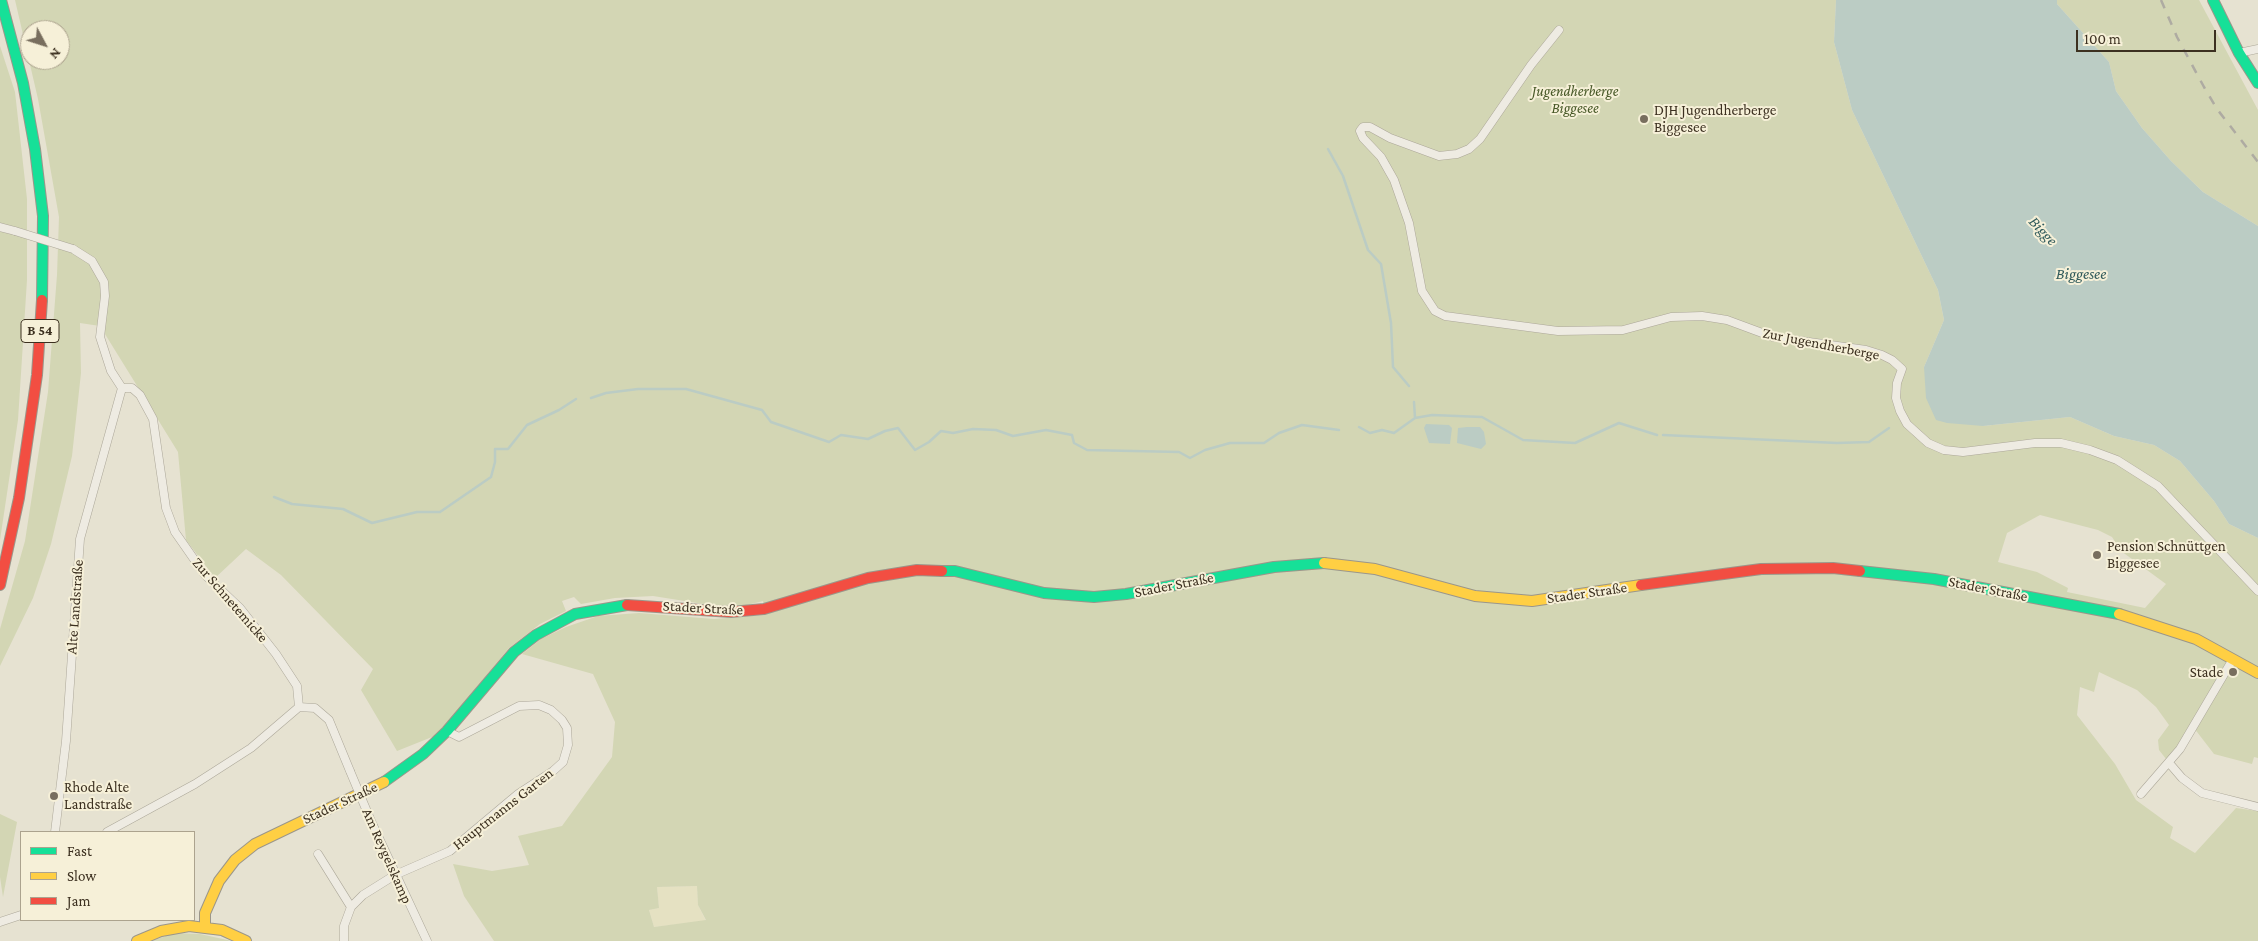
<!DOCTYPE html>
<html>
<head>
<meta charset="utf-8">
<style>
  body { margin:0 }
  #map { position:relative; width:2258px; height:941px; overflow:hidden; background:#e6e2d1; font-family:"Crimson Pro",serif }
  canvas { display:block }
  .legend { position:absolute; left:20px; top:831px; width:175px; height:90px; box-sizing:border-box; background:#f6f0d8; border:1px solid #aca38e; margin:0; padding:6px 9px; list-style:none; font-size:15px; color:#3c3020 }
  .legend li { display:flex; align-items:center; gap:10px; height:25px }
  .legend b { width:25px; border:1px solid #aca38e }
  .north { position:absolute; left:20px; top:20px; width:50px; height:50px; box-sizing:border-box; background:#f6f0d8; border:1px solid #aca38e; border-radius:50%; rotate:130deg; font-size:14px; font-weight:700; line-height:20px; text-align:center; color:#3c3020 }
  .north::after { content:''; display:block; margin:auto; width:18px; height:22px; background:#786e5e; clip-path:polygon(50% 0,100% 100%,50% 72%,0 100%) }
  .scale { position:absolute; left:2076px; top:30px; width:140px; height:22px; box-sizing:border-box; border:2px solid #3c3020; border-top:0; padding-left:6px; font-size:15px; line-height:18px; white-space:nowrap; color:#3c3020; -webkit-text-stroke:4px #f6f0d8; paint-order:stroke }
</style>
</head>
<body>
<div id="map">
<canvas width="2258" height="941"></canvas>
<ul class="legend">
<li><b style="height:6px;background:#16e098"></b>Fast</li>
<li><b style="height:6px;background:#ffcf43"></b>Slow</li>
<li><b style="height:6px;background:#f24e42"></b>Jam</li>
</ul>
<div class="north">N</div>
<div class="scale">100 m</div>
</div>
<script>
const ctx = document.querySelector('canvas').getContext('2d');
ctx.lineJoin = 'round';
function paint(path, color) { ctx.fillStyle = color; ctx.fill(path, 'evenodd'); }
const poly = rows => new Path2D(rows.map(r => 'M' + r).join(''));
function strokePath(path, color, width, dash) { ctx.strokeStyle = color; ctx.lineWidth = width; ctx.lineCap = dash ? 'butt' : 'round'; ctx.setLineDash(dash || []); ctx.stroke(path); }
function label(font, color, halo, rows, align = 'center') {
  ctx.font = font + ' "Crimson Pro",serif'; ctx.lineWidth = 4; ctx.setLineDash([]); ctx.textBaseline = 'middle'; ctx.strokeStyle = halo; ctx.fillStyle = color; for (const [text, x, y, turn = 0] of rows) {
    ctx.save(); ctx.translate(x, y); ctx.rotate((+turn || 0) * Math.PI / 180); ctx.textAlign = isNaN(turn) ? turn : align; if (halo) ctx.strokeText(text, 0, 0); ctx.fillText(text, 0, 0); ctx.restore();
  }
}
const farmland = poly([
  [697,886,698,905,706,921,654,927,649,910,659,908,657,887]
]);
const green = poly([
  [15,0,1836,0,1834,42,1852,110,1938,290,1944,320,1924,367,1983,426,2070,417,2114,436,2154,445,2180,461,2214,501,2229,524,2258,538,2258,758,2254,757,2252,764,2214,754,2194,728,2170,764,2159,750,2158,740,2169,725,2156,707,2137,690,2099,672,2094,692,2080,687,2077,715,2115,764,2136,800,2173,827,2170,838,2195,853,2236,808,2258,811,2258,941,494,941,464,896,453,864,492,871,529,865,518,836,562,826,612,757,615,722,593,674,522,654,541,639,566,627,598,616,639,613,714,619,765,615,763,601,743,606,710,605,653,596,615,598,581,604,574,597,562,601,566,611,540,624,509,648,437,735,397,751,361,690,373,669,281,575,246,549,215,578,186,540,178,452,100,326,80,323,81,373,72,456,51,544,33,598,0,666,0,629,25,541,48,392,57,275,59,217,38,99],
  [30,30,60,30,60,60,30,60],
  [2040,515,2098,530,2112,537,2121,551,2166,584,2145,608,2067,592,2068,588,2037,572,1998,562,2007,533],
  [697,886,698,905,706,920,654,927,649,910,659,908,657,887],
  [2057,0,2199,0,2258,110,2258,226,2203,192,2171,161,2142,128,2116,91,2109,62,2057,4],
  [0,46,15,92,27,199,27,280,18,420,0,540],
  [0,814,17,822,3,897,0,877],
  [174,933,200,934,232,941,152,941]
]);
const water = poly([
  [1836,0,2057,0,2057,4,2109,62,2116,91,2142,128,2171,161,2203,192,2258,226,2258,538,2229,524,2214,501,2180,461,2154,445,2114,436,2070,417,1983,426,1947,423,1936,420,1926,398,1924,367,1944,320,1938,290,1852,110,1834,42],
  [1426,424,1449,425,1452,428,1450,444,1429,443,1424,428],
  [1467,427,1480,427,1484,432,1486,444,1481,449,1457,443,1458,428]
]);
const stream = poly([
  [1328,149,1343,176,1368,250,1381,264,1391,323,1393,367,1409,386],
  [591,398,606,393,638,389,686,389,762,410,771,422,829,442,841,435,868,439,885,431,898,428,915,450,929,442,941,431,953,433,973,429,996,430,1013,436,1046,430,1072,435,1074,443,1087,450,1179,452,1190,458,1205,450,1230,443,1264,443,1279,433,1302,425,1339,430],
  [1414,402,1415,418],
  [1359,427,1370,433,1382,430,1394,433,1415,418,1432,415,1482,417,1523,440,1575,443,1619,423,1657,435],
  [1663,435,1837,443,1869,442,1889,428],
  [274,497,292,504,343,509,372,523,417,512,440,512,491,477,495,462,495,449,508,449,527,425,559,410,576,399]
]);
const street = poly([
  [1559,30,1531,65,1480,139,1469,149,1457,154,1439,156,1390,138,1370,127,1363,127,1360,131,1363,138,1381,157,1394,180,1409,223,1422,291,1435,311,1445,316,1558,331,1623,330,1671,317,1702,316,1727,320,1773,337,1866,350,1882,355,1892,360,1902,369,1897,383,1896,398,1900,411,1907,424,1928,443,1944,450,1963,452,2035,443,2061,443,2090,450,2117,460,2158,486,2258,591],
  [2239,53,2258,49],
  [0,227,15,231],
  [73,249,92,261,104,282,105,296,100,337,111,371,122,388],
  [122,388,132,388,140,395,153,419,166,508,175,532,205,575,240,608,276,654,297,686,299,707],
  [2170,764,2182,778,2202,793,2258,807],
  [2141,794,2180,749,2233,659],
  [371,821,427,941],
  [55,832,66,741,80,539,122,388],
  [107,832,195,784,251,748,299,707,315,708,329,720,350,771],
  [318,854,351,907],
  [0,922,21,915],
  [344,941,344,926,351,907,363,895,395,875,450,851,518,794,553,771,563,762,568,745,567,728,562,720,551,710,539,705,519,706,459,737,447,731]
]);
const fast = poly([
  [1,0,23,83,35,149,43,216,42,300],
  [2213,0,2239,53,2258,83],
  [942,571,955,571,1044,593,1094,597,1126,594,1274,567,1324,563],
  [1860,571,1934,579,2119,614],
  [384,782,423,754,447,731,514,652,536,635,575,614,627,605]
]);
const slow = poly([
  [1324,563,1375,569,1475,596,1532,601,1641,585],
  [2119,614,2196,639,2258,673],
  [205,926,205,913,219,881,235,860,255,844,384,782],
  [137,941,161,931,189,926,222,930,246,941]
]);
const jam = poly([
  [0,585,19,498,37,375,42,300],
  [1641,585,1761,569,1833,568,1860,571],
  [627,605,731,612,764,609,868,578,917,570,942,571]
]);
const rail = poly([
  [2161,0,2177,37,2204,87,2217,109,2258,162]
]);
const streetBridge = poly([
  [15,231,73,249],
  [350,771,371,821]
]);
const markers = [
  [1644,119,5,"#786e5e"],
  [2097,555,5,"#786e5e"],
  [2233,672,5,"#786e5e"],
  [54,796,5,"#786e5e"]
];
const shields = [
  [40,331,38]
];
const shieldNames = [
  ["B 54",40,331]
];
const parkNames = [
  ["Jugendherberge",1575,91],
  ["Biggesee",1575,108]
];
const poiNames = [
  ["DJH Jugendherberge",1654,110],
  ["Biggesee",1654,127],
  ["Pension Schnüttgen",2107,546],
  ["Biggesee",2107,563],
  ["Stade",2223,672,"right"],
  ["Rhode Alte",64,787],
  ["Landstraße",64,804]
];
const streetNames = [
  ["Zur Jugendherberge",1821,344,11],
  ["Stader Straße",1174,585,-11],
  ["Stader Straße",1988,589,11],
  ["Stader Straße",1587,593,-8],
  ["Zur Schnetemicke",230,600,49],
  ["Alte Landstraße",75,607,-86],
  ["Stader Straße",703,608,3],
  ["Stader Straße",340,803,-25],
  ["Hauptmanns Garten",503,809,-38],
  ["Am Reygelskamp",387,856,66]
];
const waterNames = [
  ["Bigge",2043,231,47],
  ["Biggesee",2081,274]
];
paint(farmland, '#e5e1c2');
paint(green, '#d3d6b4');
paint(water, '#bbccc4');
strokePath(stream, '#bbccc4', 2.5);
strokePath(street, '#aca799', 9);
strokePath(fast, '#9b968a', 12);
strokePath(slow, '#9b968a', 12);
strokePath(jam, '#9b968a', 12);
strokePath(street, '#eeebe2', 8);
strokePath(fast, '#16e098', 10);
strokePath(slow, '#ffcf43', 10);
strokePath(jam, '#f24e42', 10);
strokePath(rail, '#aeaba2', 2.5, [9, 9]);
strokePath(streetBridge, '#aca799', 9, []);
strokePath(streetBridge, '#eeebe2', 8);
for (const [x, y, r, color] of markers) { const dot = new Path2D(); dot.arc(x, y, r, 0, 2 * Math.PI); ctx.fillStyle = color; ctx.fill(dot); strokePath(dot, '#f6f0d8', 2); }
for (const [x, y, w] of shields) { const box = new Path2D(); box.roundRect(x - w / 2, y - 11.5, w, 23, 4); ctx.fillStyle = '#f6f0d8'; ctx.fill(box); strokePath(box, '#3c3020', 1); }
label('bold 14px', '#3c3020', null, shieldNames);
label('italic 15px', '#475827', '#f6f0d8', parkNames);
label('15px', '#3c3020', '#f6f0d8', poiNames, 'left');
label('15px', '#3c3020', '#f6f0d8', streetNames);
label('italic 16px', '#305a5b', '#f6f0d8', waterNames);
</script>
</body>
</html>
